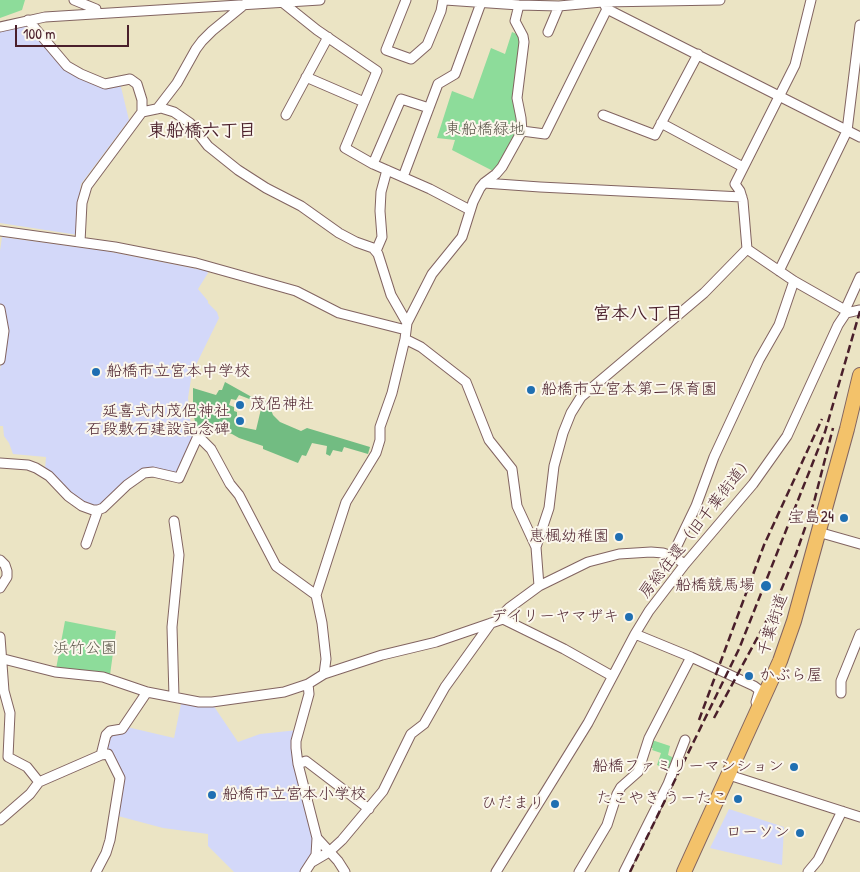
<!DOCTYPE html>
<html>
<head>
<meta charset="utf-8">
<style>
  body { margin:0 }
  #map { position:relative; width:860px; height:872px; overflow:hidden; background:#ebe4c4; font-family:"Patrick Hand",sans-serif }
  canvas { display:block }
  .scale { position:absolute; left:15px; top:25px; width:114px; height:22px; box-sizing:border-box; border:2px solid #4a1f2b; border-top:0; padding-left:6px; font-size:15px; line-height:18px; white-space:nowrap; color:#4a1f2b; -webkit-text-stroke:4px #fbf7ec; paint-order:stroke }
</style>
</head>
<body>
<div id="map">
<canvas width="860" height="872"></canvas>
<div class="scale">100 m</div>
</div>
<script>
const ctx = document.querySelector('canvas').getContext('2d');
ctx.lineJoin = 'round';
function paint(path, color) { ctx.fillStyle = color; ctx.fill(path, 'evenodd'); }
const poly = rows => new Path2D(rows.map(r => 'M' + r).join(''));
function strokePath(path, color, width, dash) { ctx.strokeStyle = color; ctx.lineWidth = width; ctx.lineCap = dash ? 'butt' : 'round'; ctx.setLineDash(dash || []); ctx.stroke(path); }
function label(font, color, halo, rows, align = 'center') {
  ctx.font = font + ' "Patrick Hand","Klee One",sans-serif'; ctx.lineWidth = 4; ctx.setLineDash([]); ctx.textBaseline = 'middle'; ctx.strokeStyle = halo; ctx.fillStyle = color; for (const [text, x, y, turn = 0] of rows) {
    ctx.save(); ctx.translate(x, y); ctx.rotate((+turn || 0) * Math.PI / 180); ctx.textAlign = isNaN(turn) ? turn : align; if (halo) ctx.strokeText(text, 0, 0); ctx.fillText(text, 0, 0); ctx.restore();
  }
}
const built = poly([
  [28,25,78,75,120,83,129,120,81,184,78,205,78,235,0,223,0,31],
  [2,237,106,251,207,271,208,273,198,289,208,301,208,303,217,312,219,318,192,373,188,398,191,427,195,436,176,474,154,469,97,507,83,504,45,469,46,457,13,454,9,443,4,436,3,426,0,426,0,370,5,343,0,305,0,251],
  [181,704,213,705,238,742,260,734,298,730,294,740,315,838,313,853,301,872,234,872,208,846,208,834,163,828,118,816,116,812,121,777,104,750,109,737,122,732,127,727,174,738],
  [729,809,784,827,782,865,710,848]
]);
const green = poly([
  [0,0,25,0,22,10,0,18],
  [512,32,521,36,519,130,495,172,452,150,455,140,437,138,452,91,473,99,491,48,505,54],
  [65,621,116,631,110,675,56,669],
  [652,740,670,746,668,755,674,758,670,770,657,765,661,753,652,750,653,748,650,748]
]);
const forest = poly([
  [225,382,250,396,268,402,273,415,280,422,301,431,307,428,370,447,368,454,344,447,342,452,333,450,330,456,326,454,327,446,312,443,306,456,302,455,298,463,263,449,263,446,239,438,232,434,212,428,205,437,196,426,193,412,193,388,216,395,219,390,222,390],
  [239,395,252,400,261,409,256,430,241,427,237,418,237,412,234,411,234,407,229,405,231,399,236,400]
]);
const minor = poly([
  [74,0,96,9,96,13],
  [406,0,386,50,411,59,427,45,441,11,443,0],
  [445,0,519,5,559,6,602,2,720,0],
  [602,0,607,9,860,137],
  [811,0,795,65,735,184,740,191,743,201,747,249,794,281,845,310,846,313],
  [282,2,317,30,377,71,345,148,373,164,430,189,470,210],
  [28,20,67,66,81,74,105,84,130,79,137,84,142,100,142,112],
  [0,27,45,17,320,0],
  [548,32,559,6],
  [306,77,364,102],
  [157,109,177,83,196,49,202,41,212,31,245,4],
  [286,115,328,37],
  [603,115,655,135,698,54],
  [661,123,743,167],
  [522,131,545,134,607,9],
  [373,164,401,99,429,108],
  [403,177,438,84,455,74,481,3],
  [484,183,540,187,742,197],
  [0,231,115,247,196,263,296,291,339,313,406,330],
  [80,242,82,203,87,186,142,112,161,108,174,112,190,123,208,146,238,170,266,188,301,206,339,233,356,242,373,248,378,254,391,295,407,323],
  [376,251,382,237,380,211,381,192,387,170],
  [779,271,847,131,860,25],
  [0,309,4,331,0,360],
  [845,310,860,277],
  [405,339,421,347,466,382,489,440,512,469,517,506,536,547,539,586],
  [0,463,28,465,36,468,49,476,68,496,82,506,93,510,98,510,103,508,127,485,144,473,153,472,179,478,198,436,211,449,230,484,239,495,276,566,316,595],
  [174,521,179,555,172,627,174,697],
  [818,532,860,544],
  [86,544,98,510],
  [536,547,549,508,554,466,563,433,571,413,581,397,704,293,747,249],
  [672,556,696,506,714,457,759,360,779,325,794,281],
  [0,560,5,565,7,571,7,577,0,588],
  [498,619,509,608,539,586,588,562,619,554,651,552,663,553,672,556,685,564],
  [635,634,691,657,754,686,758,689,759,692,756,702],
  [0,637,4,691,10,713,8,757,27,767,39,782],
  [0,658,55,672,103,677,147,692,199,702,212,702,284,692,308,684,324,674,382,655,436,642,503,619,564,649,612,676],
  [324,674,326,659,322,623,316,595,346,502,376,453,380,440,380,427,392,393,405,339,407,323,432,274,462,237,473,202,480,188,484,183,496,174,502,167,522,131,521,118,517,98,524,42,523,36,515,21,519,5],
  [841,693,841,681,860,634],
  [298,764,306,761,369,809],
  [729,775,860,817],
  [0,820,30,794,39,782,101,755,106,735,110,731,122,729,147,692],
  [317,838,338,861,345,872],
  [312,862,329,852,342,840,383,791,411,734,424,724,445,687,491,623],
  [96,872,106,853,110,840,120,778,108,754,101,755],
  [305,872,316,855,317,838,298,764,296,748,296,741,309,694,308,684],
  [496,872,588,723,635,634,649,611,685,564,753,484,787,436,838,325,846,313,860,310],
  [579,872,607,825,617,794,621,787,638,772,649,738,691,657],
  [624,872,668,784,685,740],
  [808,872,818,860,842,811]
]);
const highway = poly([
  [684,872,780,661,794,621,847,429,860,375]
]);
const rail = poly([
  [714,718,775,605,796,554,814,502,833,428],
  [699,720,764,545,822,419],
  [630,872,739,649,825,432,860,311]
]);
const markers = [
  [96,372,5,"#1f6fb2"],
  [531,390,5,"#1f6fb2"],
  [240,405,5,"#1f6fb2"],
  [240,421,5,"#1f6fb2"],
  [844,518,5,"#1f6fb2"],
  [619,537,5,"#1f6fb2"],
  [766,586,6,"#1f6fb2"],
  [629,617,5,"#1f6fb2"],
  [749,676,5,"#1f6fb2"],
  [794,767,5,"#1f6fb2"],
  [212,795,5,"#1f6fb2"],
  [738,799,5,"#1f6fb2"],
  [555,804,5,"#1f6fb2"],
  [800,833,5,"#1f6fb2"]
];
const parkNames = [
  ["東船橋緑地",485,130],
  ["浜竹公園",85,649]
];
const poiNames = [
  ["船橋市立宮本中学校",106,372,"left"],
  ["船橋市立宮本第二保育園",541,390,"left"],
  ["茂侶神社",250,405,"left"],
  ["延喜式内茂侶神社",230,412],
  ["石段敷石建設記念碑",230,430],
  ["宝島24",834,518],
  ["恵楓幼稚園",609,537],
  ["船橋競馬場",755,586],
  ["デイリーヤマザキ",619,617],
  ["かぶら屋",759,676,"left"],
  ["船橋ファミリーマンション",784,767],
  ["船橋市立宮本小学校",222,795,"left"],
  ["たこやき うーたこ",728,799],
  ["ひだまり",545,804],
  ["ローソン",790,833]
];
const streetNames = [
  ["房総往還（旧千葉街道）",697,527,-52],
  ["千葉街道",773,625,-72]
];
const neighbourhoodNames = [
  ["東船橋六丁目",202,131],
  ["宮本八丁目",638,314]
];
paint(built, '#d3d8f9');
paint(green, '#8ddc9a');
paint(forest, '#72bc82');
strokePath(minor, '#826461', 11);
strokePath(highway, '#826461', 16);
strokePath(minor, '#fff', 9);
strokePath(highway, '#f3c26a', 14);
strokePath(rail, '#4a1f2b', 2.5, [8, 4]);
for (const [x, y, r, color] of markers) { const dot = new Path2D(); dot.arc(x, y, r, 0, 2 * Math.PI); ctx.fillStyle = color; ctx.fill(dot); strokePath(dot, '#fbf7ec', 2); }
label('16px', '#5e584c', '#fbf7ec', parkNames);
label('16px', '#4a1f2b', '#fbf7ec', poiNames, 'right');
label('16px', '#4a1f2b', '#fbf7ec', streetNames);
label('bold 18px', '#4a1f2b', '#fbf7ec', neighbourhoodNames);
</script>
</body>
</html>
